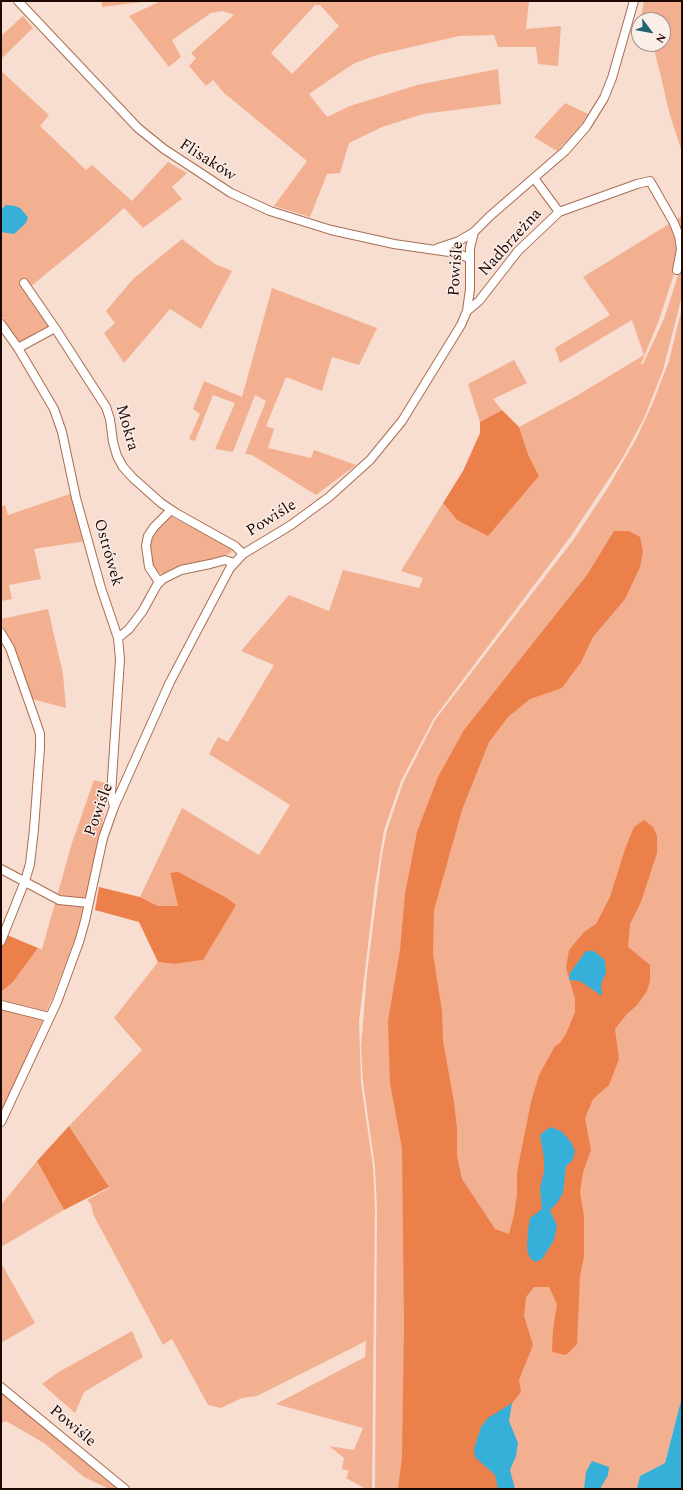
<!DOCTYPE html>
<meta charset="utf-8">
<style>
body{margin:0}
#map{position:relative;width:683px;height:1490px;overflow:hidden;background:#f8ddd1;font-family:Spectral,serif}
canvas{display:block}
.frame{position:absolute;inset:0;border:2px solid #1d0701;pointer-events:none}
.north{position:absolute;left:631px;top:12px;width:40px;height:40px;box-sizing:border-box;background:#fbede7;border:1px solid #a2918b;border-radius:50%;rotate:122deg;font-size:11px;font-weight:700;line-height:16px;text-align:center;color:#1d0701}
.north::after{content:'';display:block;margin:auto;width:14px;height:18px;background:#246278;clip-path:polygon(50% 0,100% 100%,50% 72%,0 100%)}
</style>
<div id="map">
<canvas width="683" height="1490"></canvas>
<div class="frame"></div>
<div class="north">N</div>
</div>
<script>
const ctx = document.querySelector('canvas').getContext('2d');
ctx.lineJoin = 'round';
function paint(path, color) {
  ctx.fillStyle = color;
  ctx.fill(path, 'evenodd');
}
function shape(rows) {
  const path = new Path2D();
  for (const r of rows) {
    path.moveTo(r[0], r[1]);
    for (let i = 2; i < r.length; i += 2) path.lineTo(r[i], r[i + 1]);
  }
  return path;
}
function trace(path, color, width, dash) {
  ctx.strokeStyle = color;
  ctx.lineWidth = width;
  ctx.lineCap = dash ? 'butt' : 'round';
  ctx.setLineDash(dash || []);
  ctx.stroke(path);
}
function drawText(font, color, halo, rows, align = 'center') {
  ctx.font = font + ' Spectral,serif';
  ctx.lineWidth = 3;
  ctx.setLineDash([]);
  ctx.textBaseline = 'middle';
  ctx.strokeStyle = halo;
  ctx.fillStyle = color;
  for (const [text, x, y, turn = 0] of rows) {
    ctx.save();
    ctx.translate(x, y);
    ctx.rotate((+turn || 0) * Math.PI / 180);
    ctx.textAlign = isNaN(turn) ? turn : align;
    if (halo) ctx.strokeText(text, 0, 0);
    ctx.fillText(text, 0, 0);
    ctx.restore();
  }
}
paint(shape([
 [102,1,150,1,102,7],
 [161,1,529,1,526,29,561,26,558,66,538,64,536,47,498,47,494,35,459,36,377,55,355,63,338,74,309,94,327,117,350,106,417,85,498,69,501,104,423,114,382,127,349,143,340,173,327,174,310,217,274,206,307,161,224,93,213,80,206,86,189,66,196,58,191,53,234,15,222,11,211,13,172,40,181,57,169,67,129,16],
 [315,5,320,5,339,26,292,74,271,53],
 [644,1,682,1,682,152,670,115,653,44,663,44,663,20,647,20,646,18,641,17],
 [23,16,33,28,1,59,1,36],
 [1,71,49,115,40,126,86,170,92,165,132,201,168,162,187,173,172,187,182,199,143,228,124,208,96,233,25,291,48,326,20,342,1,316],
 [565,103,588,114,577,131,557,151,534,137],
 [682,216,682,260,678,262,659,320,641,364,643,364,664,319,681,266,682,296,663,370,644,418,622,459,571,536,434,718,401,781,384,830,375,886,359,1021,361,1083,373,1167,375,1208,372,1489,366,1489,346,1478,349,1471,342,1469,344,1458,329,1446,354,1450,363,1428,276,1404,365,1357,366,1341,257,1396,242,1398,221,1408,208,1405,172,1339,163,1345,93,1214,91,1204,87,1200,109,1188,69,1126,142,1050,114,1018,158,962,174,964,203,960,170,873,178,906,158,906,140,897,182,808,259,855,290,805,209,754,218,737,228,742,274,665,241,651,289,595,329,611,343,570,419,588,423,578,401,571,443,503,457,520,513,505,539,476,528,454,519,427,573,398,644,355,632,320,560,363,555,348,610,315,583,277],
 [182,239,215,264,232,271,201,329,170,309,124,363,104,333,115,323,106,311,133,279],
 [272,288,377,328,359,365,332,357,322,391,286,377,266,426,274,429,268,448,311,458,314,450,356,465,316,495,252,455,245,454,266,401,255,395,233,452,215,449,235,403,213,395,195,441,189,439,200,414,193,409,204,381,242,397],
 [682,308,682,1397,665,1463,640,1476,637,1489,375,1489,377,1209,375,1167,363,1082,361,1047,367,973,382,855,387,830,403,783,435,720,574,539,609,486,636,439,652,405,669,361],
 [514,360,527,383,493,399,502,410,480,422,468,384],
 [70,494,86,541,34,549,41,579,9,585,12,599,1,601,1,506,5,505,8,515],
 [170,516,232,548,231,553,207,561,180,566,163,574,159,573,152,568,149,552,152,538,162,522],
 [48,609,63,674,66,708,32,699,10,642,1,626,1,619],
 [94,780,109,784,102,825,81,923,53,997,46,1012,1,1001,1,992,13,982,38,948,42,949,72,843],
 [1,1008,43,1019,1,1113],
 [37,1161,64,1210,1,1247,1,1205],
 [1,1263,35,1323,1,1343],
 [132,1331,143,1357,84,1392,75,1413,42,1384,57,1373],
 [1,1391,119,1489,109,1489,84,1477,44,1443,6,1421,1,1423]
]), '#f2b091');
paint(shape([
 [502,410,519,427,528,454,539,476,488,536,457,520,443,503,463,471,480,433,480,422],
 [614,531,629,531,640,537,643,551,640,567,625,599,593,637,581,662,562,688,530,699,508,717,489,742,462,810,434,910,433,954,442,1011,443,1041,454,1102,457,1128,457,1156,462,1179,495,1229,509,1234,514,1215,517,1195,517,1172,531,1102,539,1075,555,1046,560,1043,566,1034,575,1012,575,999,566,968,569,950,584,932,596,924,610,897,625,849,634,827,644,820,653,827,657,836,657,853,641,902,630,924,628,947,650,965,650,981,647,991,637,1005,626,1015,615,1029,619,1059,609,1085,593,1099,585,1118,591,1150,583,1172,580,1192,584,1217,584,1256,580,1276,577,1344,566,1355,552,1352,553,1330,557,1304,549,1287,534,1287,526,1297,524,1316,533,1345,519,1380,521,1392,498,1421,501,1489,398,1489,402,1457,404,1325,402,1148,390,1083,388,1021,400,950,405,894,417,832,438,777,464,730,587,575],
 [178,872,227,898,236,905,203,960,174,964,158,962,139,922,95,910,99,887,140,897,158,906,178,906,170,873],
 [7,935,38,948,13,982,1,992,1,947],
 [69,1126,109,1187,64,1210,37,1161]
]), '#ec804a');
paint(shape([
 [6,205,15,206,20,208,28,217,26,223,14,234,1,232,1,210],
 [586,951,594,951,605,960,606,973,601,984,602,996,580,981,569,980,570,973],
 [550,1127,561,1131,571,1142,575,1151,572,1161,566,1166,563,1193,557,1203,550,1210,557,1226,554,1240,542,1259,535,1262,530,1258,527,1249,528,1231,530,1218,542,1209,540,1188,544,1172,544,1158,540,1135],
 [682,1397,682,1489,637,1489,640,1476,665,1463],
 [512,1403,509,1421,518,1443,516,1456,510,1470,515,1489,498,1489,495,1475,475,1457,474,1449,481,1427,488,1418],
 [592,1461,609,1467,608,1475,600,1489,584,1489,586,1472]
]), '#36afd9');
const minor = shape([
 [18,1,138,128,164,149,231,193,270,211,331,230,394,244,456,253,469,258],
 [534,178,559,212],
 [438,248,459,241,474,232],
 [24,283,55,328],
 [467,311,479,301,518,251,559,212,637,184,650,181,674,223,679,236,681,249,677,270],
 [1,324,18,348,54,409,62,432,76,498,101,588,118,638,120,659,111,794,114,807],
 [18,348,55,328,106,407,110,419,113,442,117,456,123,467,133,478,161,503,176,513,235,546,243,554],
 [159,582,149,567,146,546,148,536,154,527,171,510],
 [1,633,10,648,36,722,40,734,40,748,34,829,30,864,25,881,1,941],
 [118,638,129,629,142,612,157,585,163,579,181,570,210,564,225,560,234,563],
 [1,869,59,900,89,903],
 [1,1005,49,1017],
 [1,1122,57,1002,79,942,85,921,103,838,114,807,170,682,230,568,243,554,291,525,329,497,370,460,402,421,461,325,467,311,470,289,470,248,474,232,490,216,565,151,586,127,604,98,612,78,634,1],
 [1,1387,125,1489]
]);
trace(minor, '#a96d51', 10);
trace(minor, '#fff', 8);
drawText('16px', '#1d0701', '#fbede7', [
 ["Flisaków",207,161,33],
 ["Nadbrzeżna",511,243,-48],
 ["Powiśle",457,269,-86],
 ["Mokra",126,428,74],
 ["Powiśle",272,519,-32],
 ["Ostrówek",107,553,74],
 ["Powiśle",100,810,-70],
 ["Powiśle",72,1427,40]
]);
</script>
